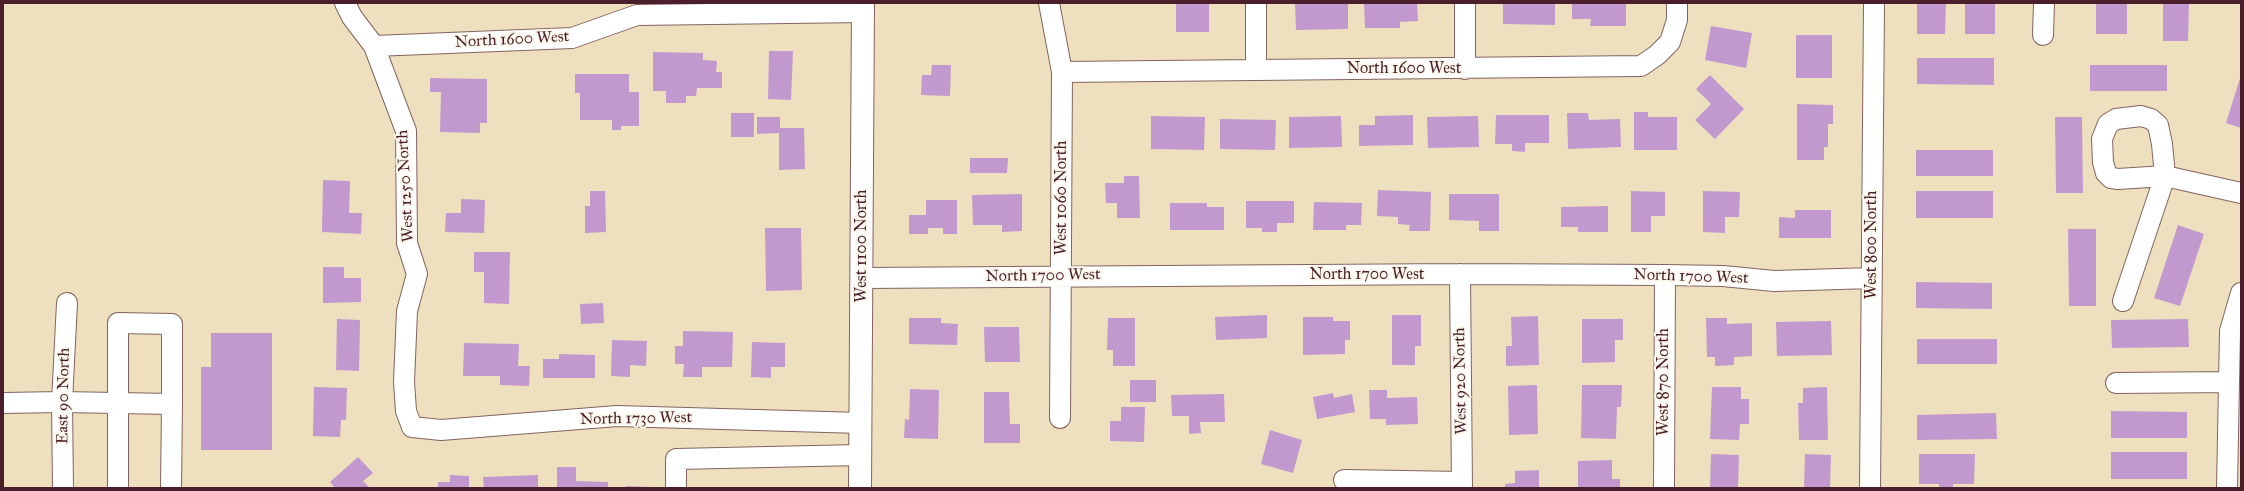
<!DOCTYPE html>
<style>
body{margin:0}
#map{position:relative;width:2244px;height:491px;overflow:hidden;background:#eee0bf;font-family:"IM FELL Great Primer",serif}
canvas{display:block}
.frame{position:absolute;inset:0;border:4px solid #4a1f2b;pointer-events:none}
</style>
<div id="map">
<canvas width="2244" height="491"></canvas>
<div class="frame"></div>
</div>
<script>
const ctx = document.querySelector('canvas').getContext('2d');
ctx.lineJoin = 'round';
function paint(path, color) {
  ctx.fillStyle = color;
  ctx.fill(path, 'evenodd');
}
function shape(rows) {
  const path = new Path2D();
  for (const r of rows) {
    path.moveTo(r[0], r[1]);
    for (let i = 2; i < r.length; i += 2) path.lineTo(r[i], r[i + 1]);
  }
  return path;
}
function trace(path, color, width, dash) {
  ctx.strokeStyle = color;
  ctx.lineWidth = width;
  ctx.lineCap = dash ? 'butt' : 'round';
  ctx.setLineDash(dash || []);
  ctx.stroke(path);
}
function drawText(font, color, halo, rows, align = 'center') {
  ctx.font = font + ' "IM FELL Great Primer",serif';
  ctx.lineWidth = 4;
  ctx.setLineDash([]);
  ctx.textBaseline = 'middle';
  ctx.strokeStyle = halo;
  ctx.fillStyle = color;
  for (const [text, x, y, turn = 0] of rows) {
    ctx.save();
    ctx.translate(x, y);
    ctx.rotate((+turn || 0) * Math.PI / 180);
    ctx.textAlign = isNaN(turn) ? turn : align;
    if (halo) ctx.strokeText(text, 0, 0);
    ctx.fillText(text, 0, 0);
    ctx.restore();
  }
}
paint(shape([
 [1176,3,1209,3,1209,32,1176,32],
 [1295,3,1348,3,1348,29,1296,30],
 [1364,3,1417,3,1418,21,1400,22,1400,28,1365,28],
 [1503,3,1555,3,1555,25,1503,24],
 [1572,3,1626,3,1626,26,1590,26,1591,19,1572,19],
 [1917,3,1946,3,1945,34,1917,34],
 [1965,3,1995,3,1995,34,1965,34],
 [2096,3,2127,3,2127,34,2096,34],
 [2163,3,2189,3,2188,41,2163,41],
 [1711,26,1752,33,1746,68,1705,60],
 [1796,35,1832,35,1832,78,1796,78],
 [769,51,793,51,791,100,768,99],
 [653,52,703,53,703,60,717,61,716,72,722,72,722,88,697,88,696,96,686,96,686,103,666,103,666,91,653,91],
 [1917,58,1994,58,1994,85,1917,84],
 [932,65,951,65,950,96,921,95,922,75,931,75],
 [2090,65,2167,65,2167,91,2090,91],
 [575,74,629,74,629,92,639,92,639,126,621,126,621,130,612,130,612,120,580,120,580,93,575,93],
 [1710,75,1744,109,1715,139,1695,120,1711,104,1696,89],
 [2241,75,2241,128,2226,123],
 [430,78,487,79,487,123,480,123,480,133,440,132,441,92,430,92],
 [1797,104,1833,105,1833,124,1828,124,1828,147,1824,147,1824,160,1797,160],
 [1634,112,1648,112,1648,117,1677,117,1677,150,1634,150],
 [731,113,754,113,754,137,731,137],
 [1567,113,1588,113,1589,120,1620,119,1621,147,1568,149],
 [1413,115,1413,145,1359,146,1359,125,1375,125,1375,116],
 [1496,115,1549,115,1549,143,1525,143,1525,152,1512,151,1512,144,1495,144],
 [1151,116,1205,117,1204,150,1151,149],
 [1341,116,1342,147,1289,148,1289,117],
 [1478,116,1479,147,1428,148,1427,117],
 [757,117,780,117,780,128,804,128,805,169,779,170,779,133,757,134],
 [2055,117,2082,117,2083,193,2056,193],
 [1220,119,1276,120,1275,150,1220,149],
 [1916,150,1993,150,1993,176,1916,176],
 [970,158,1008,158,1007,173,970,173],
 [1124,176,1139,176,1140,218,1117,218,1117,203,1106,203,1105,183,1124,183],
 [323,180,350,181,349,213,362,213,361,234,322,232],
 [1378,190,1431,192,1430,231,1409,231,1410,225,1398,224,1398,217,1377,216],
 [590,191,605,191,606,232,585,233,585,206,590,206],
 [1631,191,1665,192,1665,216,1651,216,1651,232,1631,232],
 [1703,191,1740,192,1739,217,1725,217,1725,233,1703,232],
 [1916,191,1993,191,1993,218,1916,218],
 [1022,194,1022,231,1002,232,1002,225,973,225,972,195],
 [1449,194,1499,194,1499,231,1479,231,1479,221,1449,220],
 [461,199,485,200,484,233,445,232,446,213,461,213],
 [926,200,957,200,957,234,943,234,943,228,928,228,928,234,909,234,909,215,926,215],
 [1246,201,1294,201,1294,223,1277,223,1277,232,1262,232,1262,228,1246,228],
 [1314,202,1362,203,1361,225,1346,225,1346,230,1313,230],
 [1170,203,1207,203,1207,207,1224,207,1224,230,1170,230],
 [1608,206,1608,232,1578,232,1578,227,1561,227,1561,207],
 [1795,210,1831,210,1831,238,1779,238,1779,217,1795,218],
 [2178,225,2204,234,2180,306,2154,298],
 [765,228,801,228,802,290,766,291],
 [2068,229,2096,229,2096,306,2069,306],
 [474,252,510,252,509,304,484,303,484,272,474,272],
 [323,267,344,267,344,278,361,278,361,302,323,303],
 [1916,282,1992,283,1992,309,1916,308],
 [603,303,604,323,581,324,580,304],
 [1267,315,1267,338,1216,340,1215,317],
 [1392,315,1421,315,1421,346,1415,346,1415,365,1392,365],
 [1538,316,1539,365,1506,366,1506,346,1512,346,1511,317],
 [1303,317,1333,317,1333,321,1350,321,1350,340,1345,340,1345,354,1303,355],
 [909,318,941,318,941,323,958,324,957,345,909,344],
 [1108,318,1135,318,1135,366,1113,366,1113,350,1107,350],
 [1706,318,1727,318,1727,324,1752,323,1752,356,1734,357,1734,365,1715,366,1715,357,1707,357],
 [337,319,360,320,359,371,336,370],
 [1582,319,1623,319,1623,340,1615,340,1615,362,1582,363],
 [2188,319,2189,347,2112,348,2111,320],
 [1831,321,1832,355,1777,356,1776,322],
 [984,327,1019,327,1020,362,985,362],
 [683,331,733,332,732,367,702,367,702,377,683,377,684,364,675,364,675,346,683,346],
 [211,333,272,333,272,450,201,450,201,367,211,367],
 [1917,339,1997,339,1997,364,1917,364],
 [612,340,647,341,646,366,630,365,630,377,611,376],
 [752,342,785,343,785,367,771,367,771,378,751,377],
 [464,343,519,344,518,366,530,366,529,386,500,385,500,376,463,376],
 [559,354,595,355,595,378,543,378,543,359,559,359],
 [1130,380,1156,380,1156,402,1130,402],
 [1537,385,1538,434,1509,435,1508,386],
 [1582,385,1622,385,1621,407,1617,407,1616,439,1581,438],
 [314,387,347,388,346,420,341,420,340,437,313,436],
 [1712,387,1741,387,1741,399,1749,399,1749,424,1740,424,1739,440,1710,439],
 [1827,387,1828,440,1799,440,1798,403,1803,403,1803,388],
 [910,389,939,390,938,439,904,438,905,419,909,420],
 [1369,390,1387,390,1387,398,1417,397,1418,424,1386,425,1386,419,1370,419],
 [984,392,1009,392,1010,424,1020,424,1020,443,984,443],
 [1333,393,1334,398,1352,394,1355,412,1317,419,1313,397],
 [1224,394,1225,422,1200,422,1201,433,1189,434,1189,416,1172,416,1171,395],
 [1121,407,1145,407,1144,442,1110,441,1110,421,1121,421],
 [2111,411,2187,412,2187,438,2111,438],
 [1996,413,1997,439,1917,440,1917,415],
 [1270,430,1302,440,1293,473,1261,464],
 [2111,452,2187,452,2187,479,2111,479],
 [1711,454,1739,455,1738,488,1710,488],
 [1805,454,1831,455,1830,488,1804,488],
 [1919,454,1975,454,1974,484,1953,484,1953,488,1939,488,1939,484,1919,484],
 [358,457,373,473,363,481,370,488,335,488,330,482],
 [1612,460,1612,479,1620,479,1620,488,1578,488,1578,461],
 [557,467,576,467,576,481,608,482,608,488,557,488],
 [1539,470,1539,488,1505,488,1505,484,1515,483,1515,471],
 [450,475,469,476,469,488,438,488,438,482,450,482],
 [538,475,538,488,484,488,483,477],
 [626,486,651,487,651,488,626,488]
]), '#c299ce');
const minor = shape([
 [345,3,352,17,374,46,406,131,407,243,417,274,407,311,404,382,406,411,412,427,441,430,617,416,861,423],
 [1049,3,1062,72,1060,418],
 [1465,3,1465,69],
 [2043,35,2044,3],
 [374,46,572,38,637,15,863,12],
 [1256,70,1256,3],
 [1062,72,1641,66,1657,55,1670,42,1677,20,1677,3],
 [1460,274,1462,488],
 [862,278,1460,274,1665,275,1723,276,1774,281,1872,278],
 [2123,301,2165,176,2162,144,2158,125,2151,119,2141,116,2116,119,2108,124,2102,139,2103,162,2106,173,2111,178,2118,179,2165,176,2241,193],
 [2116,383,2229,382],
 [3,403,62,402,172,404,171,488],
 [1344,480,1462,482],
 [63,488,62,402,67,303],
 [118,488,118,323,172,324,172,404],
 [676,488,676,459,860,455],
 [1664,488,1665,275],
 [1870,488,1874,3],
 [2227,488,2230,331,2241,293]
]);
const major = shape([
 [860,488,863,3]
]);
trace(minor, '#83635f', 22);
trace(major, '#83635f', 24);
trace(minor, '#fff', 20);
trace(major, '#fff', 22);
drawText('16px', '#4a1f2b', '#fbf7ec', [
 ["North 1600 West",512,40,-3],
 ["North 1600 West",1404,69],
 ["West 1250 North",406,186,-93],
 ["West 1060 North",1062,198,-90],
 ["West 800 North",1872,245,-90],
 ["West 1100 North",862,246,-90],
 ["North 1700 West",1367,275],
 ["North 1700 West",1043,276,-1],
 ["North 1700 West",1691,277,2],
 ["West 920 North",1461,381,-91],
 ["West 870 North",1664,382,-90],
 ["East 90 North",64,396,-89],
 ["North 1730 West",636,419,-1]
]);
</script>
